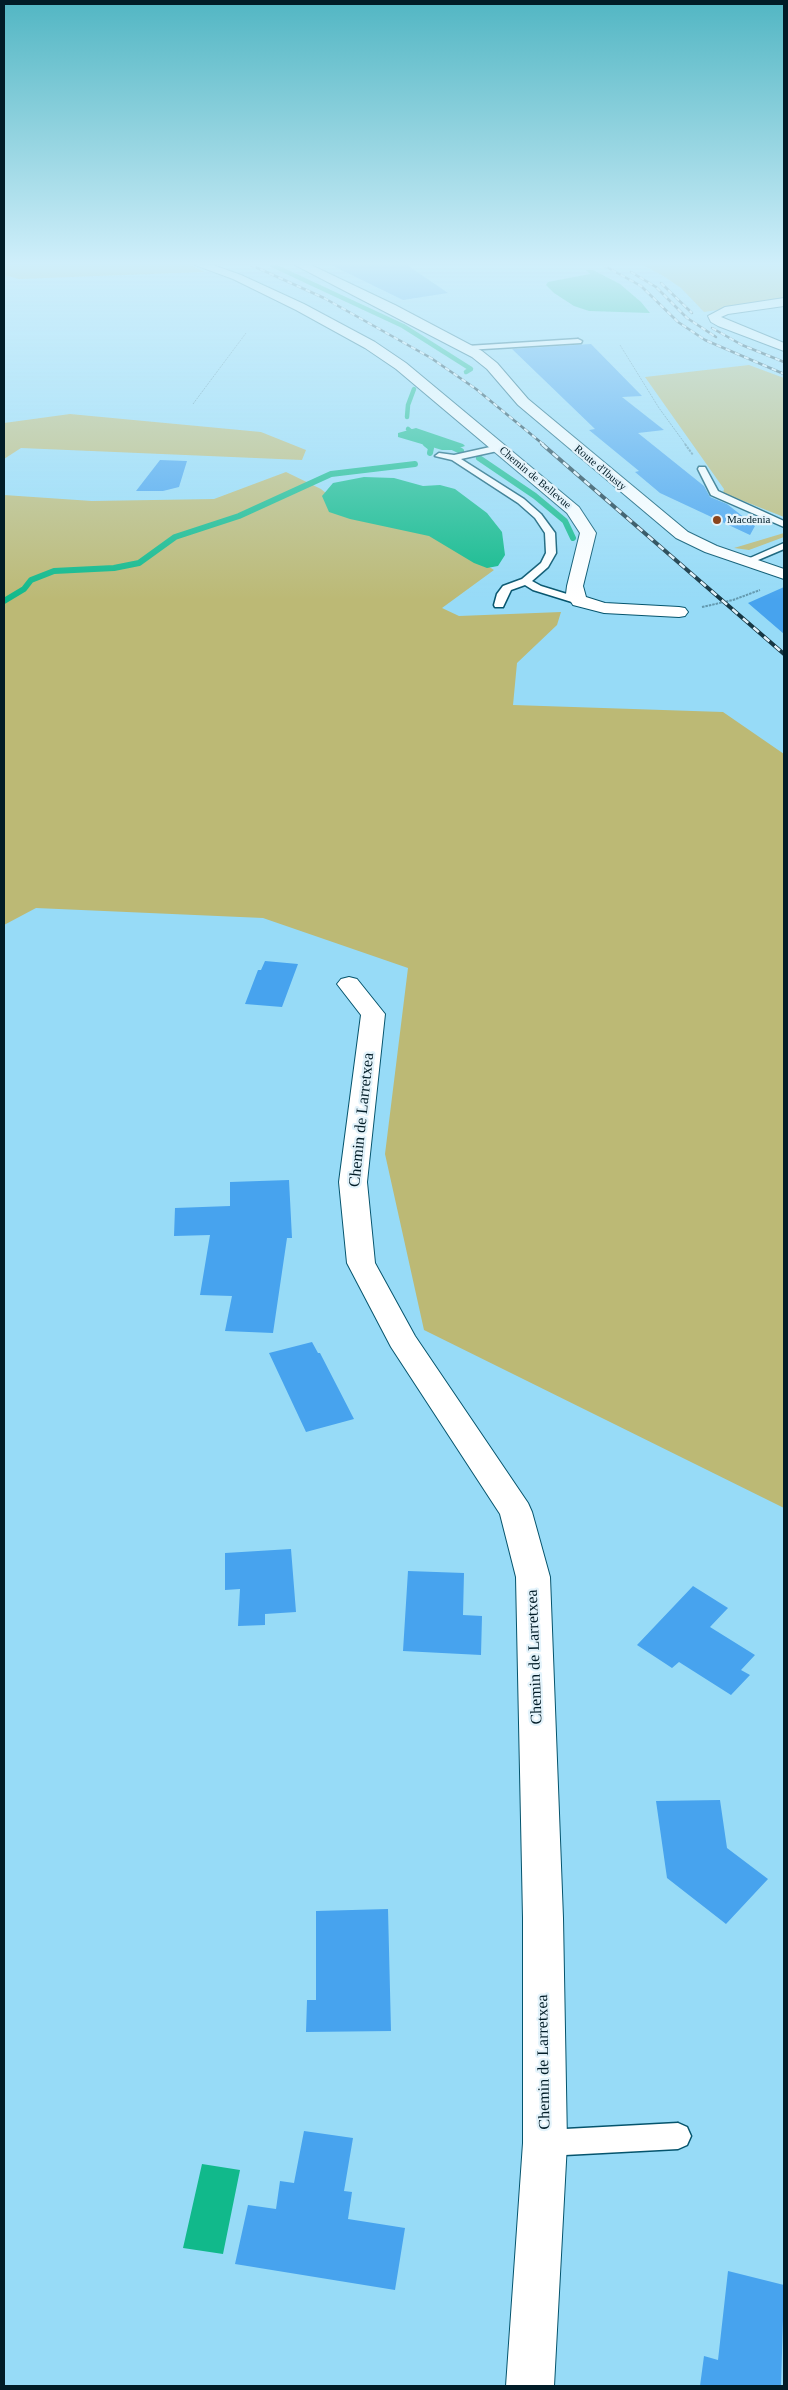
<!DOCTYPE html>
<style>
body{margin:0}
#map{position:relative;width:788px;height:2390px;overflow:hidden;background:#97dbf7;font-family:"Times New Roman",serif}
canvas{display:block}
.frame{position:absolute;inset:0;border:5px solid #011c27;pointer-events:none}
</style>
<div id="map">
<canvas width="788" height="2390"></canvas>
<div class="frame"></div>
</div>
<script>
const ctx = document.querySelector('canvas').getContext('2d');
ctx.lineJoin = 'round';
function paint(path, color) {
  ctx.fillStyle = color;
  ctx.fill(path, 'evenodd');
}
function shape(rows) {
  const path = new Path2D();
  for (const r of rows) {
    path.moveTo(r[0], r[1]);
    for (let i = 2; i < r.length; i += 2) path.lineTo(r[i], r[i + 1]);
  }
  return path;
}
function trace(path, color, width, dash) {
  ctx.strokeStyle = color;
  ctx.lineWidth = width;
  ctx.lineCap = dash ? 'butt' : 'round';
  ctx.setLineDash(dash || []);
  ctx.stroke(path);
}
function drawText(font, color, halo, rows, align = 'center') {
  ctx.font = font + ' "Times New Roman",serif';
  ctx.lineWidth = 4.5;
  ctx.setLineDash([]);
  ctx.textBaseline = 'middle';
  ctx.strokeStyle = halo;
  ctx.fillStyle = color;
  for (const [text, x, y, turn = 0] of rows) {
    ctx.save();
    ctx.translate(x, y);
    ctx.rotate((+turn || 0) * Math.PI / 180);
    ctx.textAlign = isNaN(turn) ? turn : align;
    if (halo) ctx.strokeText(text, 0, 0);
    ctx.fillText(text, 0, 0);
    ctx.restore();
  }
}
paint(shape([
 [4,265,190,265,205,272,19,279,4,275],
 [643,265,784,265,784,300,704,312,681,288,665,277],
 [749,365,784,378,784,517,723,493,724,489,645,377],
 [70,414,261,432,306,450,302,460,21,448,4,459,4,423],
 [286,472,321,489,353,515,436,534,494,570,442,608,459,616,561,612,557,625,517,663,513,705,723,712,784,754,784,1508,424,1330,385,1154,408,968,263,918,36,908,4,925,4,495,92,501,214,499],
 [784,533,784,537,749,550,734,548]
]), '#bcb975');
paint(shape([
 [586,270,593,270,620,284,641,302,650,313,589,311,574,306,554,293,546,285,548,282,590,274],
 [416,428,463,444,465,446,453,450,442,450,398,437,398,433],
 [364,477,394,478,423,486,440,485,455,489,487,513,502,532,505,555,498,566,487,568,474,563,429,536,350,519,329,512,322,496,333,483],
 [202,2164,240,2170,223,2254,183,2248]
]), '#11b98b');
trace(shape([
 [272,265,403,326,471,369,466,372],
 [407,417,408,405,414,389],
 [408,429,427,445],
 [446,444,448,445]
]), '#11b98b', 4.5);
trace(shape([
 [426,444,431,448,430,453],
 [446,444,461,451],
 [479,458,535,496,565,521,573,538],
 [4,601,24,589,31,580,54,571,114,568,139,563,175,537,239,516,331,474,415,464]
]), '#11b98b', 6);
paint(shape([
 [331,265,407,265,448,293,403,300],
 [591,344,642,396,622,397,664,430,638,433,704,486,710,497,727,504,755,526,750,535,660,493,635,472,639,471,589,430,595,429,512,349],
 [160,460,187,461,179,487,163,491,136,491],
 [784,587,784,634,748,603],
 [265,961,298,964,282,1007,245,1004,258,970,261,970],
 [289,1180,292,1238,287,1238,273,1333,225,1331,232,1296,200,1295,210,1235,174,1236,175,1208,230,1206,230,1182],
 [312,1342,318,1353,320,1353,354,1419,306,1432,269,1353],
 [291,1549,296,1612,265,1614,265,1625,238,1626,240,1589,225,1590,225,1553],
 [408,1571,464,1573,463,1615,482,1616,481,1655,403,1651],
 [693,1586,728,1608,710,1627,755,1655,741,1670,750,1675,731,1695,679,1662,672,1668,637,1645],
 [720,1800,727,1848,768,1879,726,1924,667,1878,656,1801],
 [388,1909,391,2031,306,2032,307,2000,316,2000,316,1911],
 [304,2131,353,2138,344,2191,352,2192,348,2219,405,2228,395,2290,235,2264,248,2205,276,2209,280,2181,294,2183],
 [728,2271,784,2285,781,2386,700,2386,704,2356,718,2360]
]), '#47a3ee');
const service = shape([
 [578,339,582,341,581,343,467,350,463,348,467,346,578,339],
 [499,445,503,448,502,450,461,459,524,499,541,514,555,533,556,553,548,567,532,581,541,586,583,599,583,603,575,603,533,590,525,585,511,590,503,607,495,607,494,605,497,594,503,586,522,579,541,563,546,553,545,533,535,518,518,503,452,460,435,456,439,453,454,455,499,445],
 [699,467,705,467,718,491,784,521,784,527,711,495,698,469,699,467],
 [784,543,784,549,751,563,743,561,784,543],
 [678,2123,687,2127,691,2136,687,2145,678,2149,546,2156,537,2152,533,2143,537,2134,546,2130,678,2123]
]);
const minor = shape([
 [195,265,213,265,241,275,304,304,375,342,406,363,579,507,596,533,583,586,586,597,605,603,679,607,685,608,688,612,685,616,679,617,604,613,573,605,566,594,567,586,580,533,567,513,396,369,365,348,296,310,233,279,195,265],
 [784,298,784,306,728,314,721,317,784,343,784,351,718,326,711,322,708,316,725,307,784,298],
 [349,977,357,979,385,1014,367,1182,375,1263,415,1336,528,1503,532,1512,550,1577,563,1918,567,2143,554,2386,506,2386,523,2143,523,1918,516,1577,500,1514,391,1347,347,1263,339,1182,361,1015,337,984,341,979,349,977]
]);
const tertiary = shape([
 [295,265,311,265,395,305,482,351,497,363,528,399,688,532,717,546,784,569,784,579,705,552,676,538,518,405,487,369,472,357,295,265]
]);
trace(service, '#05546d', 3);
trace(minor, '#05546d', 2);
trace(tertiary, '#05546d', 2);
trace(shape([
 [620,345,659,408,686,445],
 [193,404,246,333]
]), '#6399af', 1, [2, 1]);
trace(shape([
 [685,444,693,455],
 [702,607,733,600,760,590]
]), '#6399af', 2, [2.5, 1]);
paint(service, '#fff');
paint(minor, '#fff');
paint(tertiary, '#fff');
const railFar1 = shape([
 [251,265,324,298,431,358,476,389,544,445],
 [603,265,641,286,678,322,705,340,784,374],
 [631,272,656,287,687,318,716,337],
 [661,283,692,313],
 [712,328,742,345,784,362]
]);
const rail = shape([
 [542,444,784,654]
]);
trace(railFar1, '#163744', 2.5);
trace(rail, '#163744', 4);
trace(railFar1, '#e3f3fb', 2, [5]);
trace(rail, '#e3f3fb', 2.5, [7]);
const sky = ctx.createLinearGradient(0, 0, 0, 600);
sky.addColorStop(0, '#52b6c3');
sky.addColorStop(0.44, '#d0effb');
sky.addColorStop(1, '#d0effb00');
ctx.fillStyle = sky;
ctx.fillRect(0, 0, 788, 600);
for (const [x, y, r, color] of [
 [717,520,5,"#8b451e"]
]) {
  const dot = new Path2D();
  dot.arc(x, y, r, 0, 2 * Math.PI);
  ctx.fillStyle = color;
  ctx.fill(dot);
  trace(dot, '#e3f3fb', 2);
}
drawText('11px', '#011c27', '#e3f3fb', [
 ["Route d'Ibusty",600,468,40],
 ["Chemin de Bellevue",535,478,40]
]);
drawText('11px', '#011c27', '#e3f3fb', [
 ["Macdenia",727,520]
], 'left');
drawText('16px', '#011c27', '#e3f3fb', [
 ["Chemin de Larretxea",362,1120,-84],
 ["Chemin de Larretxea",535,1657,-92],
 ["Chemin de Larretxea",544,2062,-91]
]);
</script>
